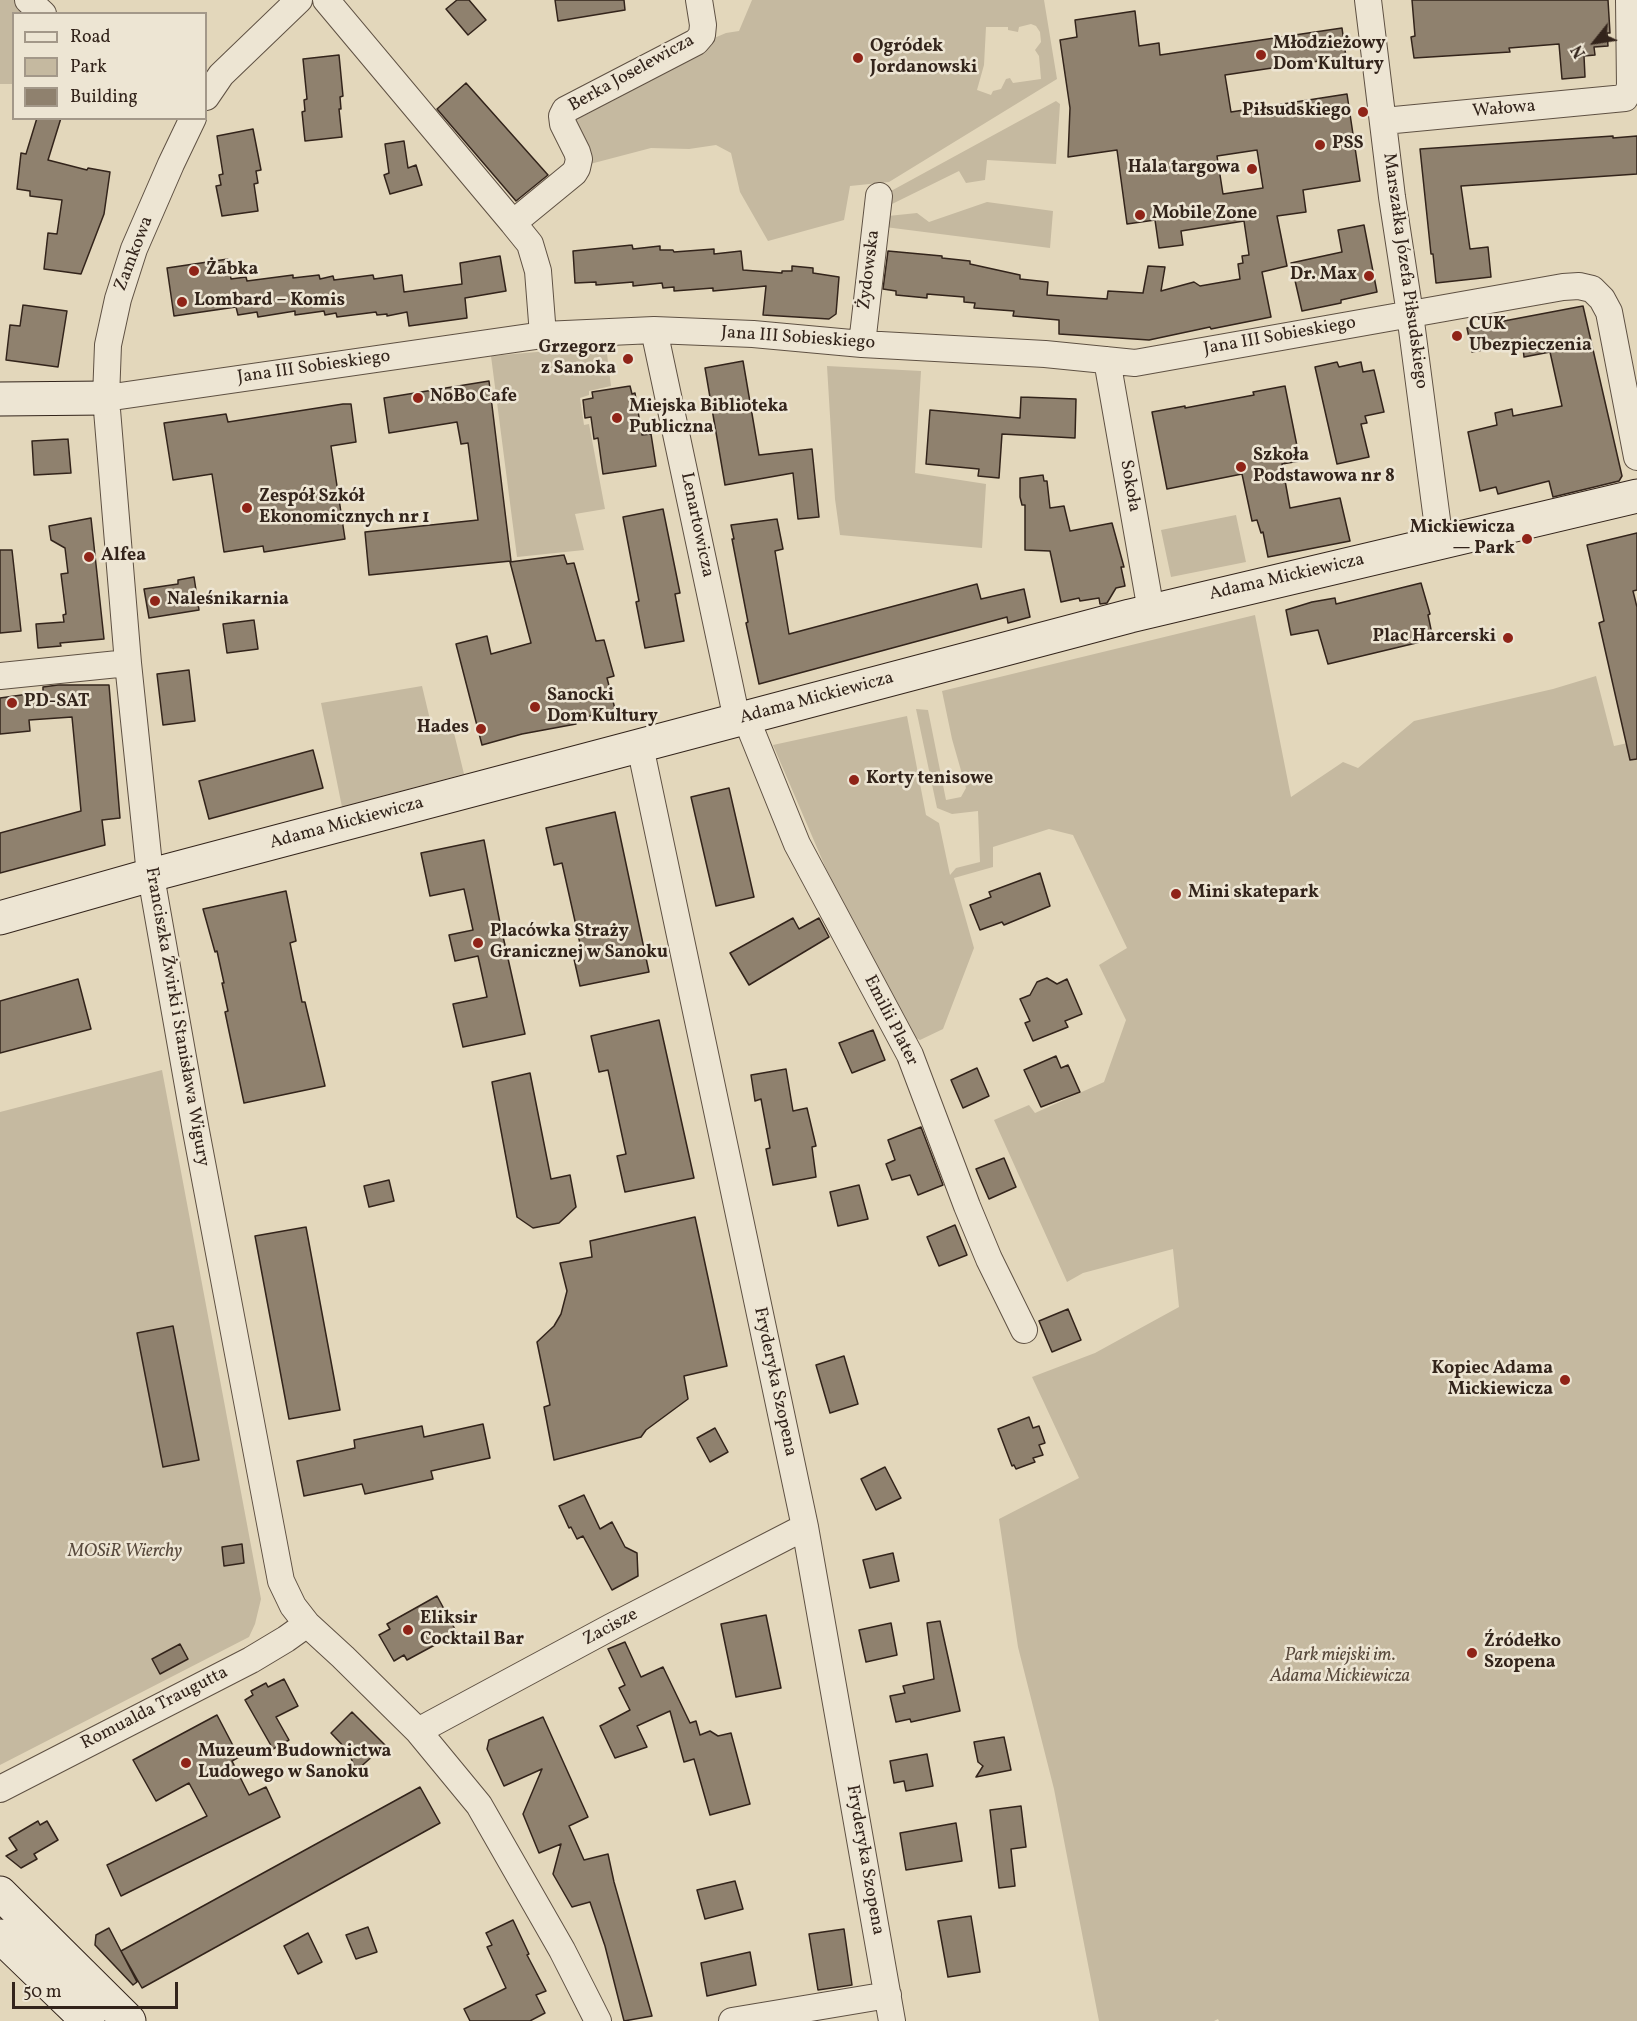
<!DOCTYPE html>
<meta charset="utf-8">
<style>
body{margin:0}
#map{position:relative;width:1637px;height:2021px;overflow:hidden;background:#e3d7bb;font-family:Vollkorn,serif}
canvas{display:block}
.legend{position:absolute;left:12px;top:12px;width:195px;height:108px;box-sizing:border-box;background:#ede5d3;border:2px solid #a39889;margin:0;padding:8px 10px;list-style:none;font-size:18px;color:#33241b}
.legend li{display:flex;align-items:center;gap:12px;height:30px}
.legend b{width:30px;border:2px solid #a39889}
.north{position:absolute;left:1565px;top:12px;width:60px;height:60px;-webkit-text-stroke:4px #ede5d3;paint-order:stroke;rotate:240deg;font-size:16px;font-weight:700;line-height:24px;text-align:center;color:#33241b}
.north::after{content:'';display:block;margin:auto;width:21px;height:27px;background:#33241b;clip-path:polygon(50% 0,100% 100%,50% 72%,0 100%)}
.scale{position:absolute;left:12px;top:1982px;width:166px;height:27px;box-sizing:border-box;border:3px solid #33241b;border-top:0;padding-left:8px;font-size:18px;line-height:21px;white-space:nowrap;color:#33241b;-webkit-text-stroke:4px #ede5d3;paint-order:stroke}
</style>
<div id="map">
<canvas width="1637" height="2021"></canvas>
<ul class="legend">
<li><b style="height:8px;background:#ede5d3"></b>Road</li>
<li><b style="height:16px;background:#c5b9a0"></b>Park</li>
<li><b style="height:16px;background:#8f816e"></b>Building</li>
</ul>
<div class="north">N</div>
<div class="scale">50 m</div>
</div>
<script>
const ctx = document.querySelector('canvas').getContext('2d');
ctx.lineJoin = 'round';
function paint(path, color) {
  ctx.fillStyle = color;
  ctx.fill(path, 'evenodd');
}
function shape(rows) {
  const path = new Path2D();
  for (const r of rows) {
    path.moveTo(r[0], r[1]);
    for (let i = 2; i < r.length; i += 2) path.lineTo(r[i], r[i + 1]);
  }
  return path;
}
function trace(path, color, width, dash) {
  ctx.strokeStyle = color;
  ctx.lineWidth = width;
  ctx.lineCap = dash ? 'butt' : 'round';
  ctx.setLineDash(dash || []);
  ctx.stroke(path);
}
function drawText(font, color, halo, rows, align = 'center') {
  ctx.font = font + ' Vollkorn,serif';
  ctx.lineWidth = 5;
  ctx.setLineDash([]);
  ctx.textBaseline = 'middle';
  ctx.strokeStyle = halo;
  ctx.fillStyle = color;
  for (const [text, x, y, turn = 0] of rows) {
    ctx.save();
    ctx.translate(x, y);
    ctx.rotate((+turn || 0) * Math.PI / 180);
    ctx.textAlign = isNaN(turn) ? turn : align;
    if (halo) ctx.strokeText(text, 0, 0);
    ctx.fillText(text, 0, 0);
    ctx.restore();
  }
}
paint(shape([
 [0,0,14,0,23,13,14,14,13,84,0,84],
 [752,0,1044,0,1057,79,889,182,850,186,844,220,768,241,740,192,731,153,716,145,689,149,651,148,590,164,589,176,585,177,571,121,707,41,726,33,739,31],
 [1031,24,1036,26,1040,32,1041,42,1035,50,1039,56,1041,79,1013,83,1010,78,1006,79,1001,89,993,91,991,95,977,90,984,65,986,27,1008,27,1008,30,1018,32,1019,27],
 [1056,101,1060,104,1056,164,987,160,985,180,966,183,959,171,890,205,891,191],
 [987,202,1053,211,1050,248,885,227,888,216,917,213,929,222],
 [606,346,611,386,589,391,589,395,580,398,584,425,589,424,605,509,575,514,584,550,517,557,491,356],
 [827,366,921,371,915,473,986,484,982,548,840,535,835,499],
 [1236,515,1246,562,1171,577,1161,530],
 [1255,615,1291,797,1343,762,1358,768,1414,721,1553,689,1596,676,1614,746,1637,741,1637,2021,1219,2021,1218,2019,1214,2021,1099,2021,1054,1789,1018,1647,999,1519,1079,1478,1032,1377,1095,1353,1179,1307,1173,1249,1083,1273,1067,1282,994,1120,1029,1105,1035,1113,1104,1082,1126,1020,1099,965,1127,948,1073,835,1049,829,993,847,993,867,954,878,974,948,943,1029,920,1040,907,1033,839,899,773,745,907,716,926,815,939,823,950,875,956,868,980,862,978,811,952,814,937,808,916,709,928,710,946,800,961,797,966,788,952,739,942,691],
 [422,686,432,728,449,723,453,729,464,774,342,807,321,703],
 [162,1070,261,1599,255,1624,249,1637,0,1765,0,1112]
]), '#c5b9a0');
const building = shape([
 [457,0,469,0,486,20,468,35,446,9,457,0],
 [555,0,624,0,625,10,558,21,555,0],
 [1412,0,1608,0,1610,33,1607,33,1608,46,1594,47,1595,55,1584,56,1585,77,1562,79,1559,44,1509,48,1510,52,1414,58,1411,37,1415,36,1412,0],
 [1135,11,1139,46,1159,43,1160,55,1342,28,1346,57,1225,75,1231,112,1347,94,1360,181,1303,190,1306,212,1277,216,1287,266,1262,272,1271,317,1211,329,1210,327,1149,340,1059,334,1059,320,1013,316,1014,311,974,308,975,303,964,302,964,297,927,294,927,298,896,295,896,291,883,289,888,251,942,256,942,258,970,261,970,264,1020,275,1020,279,1048,282,1047,295,1107,299,1108,291,1143,293,1148,266,1165,267,1161,291,1194,282,1200,286,1240,279,1238,264,1243,263,1242,256,1249,255,1244,221,1181,231,1183,245,1159,248,1155,220,1127,224,1117,150,1068,157,1070,108,1060,40,1077,37,1075,20,1135,11],
 [1257,150,1263,188,1223,194,1217,156,1257,150],
 [339,55,343,96,340,97,341,109,339,109,342,137,305,141,302,112,305,111,304,100,307,99,303,59,339,55],
 [466,83,548,175,516,201,437,109,466,83],
 [37,118,61,118,48,160,87,170,88,168,110,172,104,214,81,274,44,269,48,233,57,234,62,200,30,196,30,191,17,189,21,153,26,154,37,118],
 [253,129,261,170,256,171,258,183,254,184,258,211,222,216,216,186,221,185,219,175,223,174,217,136,253,129],
 [1613,136,1613,138,1637,136,1637,174,1461,186,1470,249,1488,247,1491,277,1436,283,1433,254,1431,254,1420,149,1613,136],
 [404,141,408,168,416,165,422,185,390,194,384,175,389,173,385,144,404,141],
 [1364,225,1377,292,1341,300,1341,303,1302,311,1291,263,1342,252,1338,230,1364,225],
 [632,245,633,249,660,246,660,250,673,250,674,252,714,249,714,254,741,251,743,270,782,273,782,271,792,271,792,266,813,268,813,273,839,277,836,314,829,319,763,315,766,286,713,291,713,288,674,291,674,287,663,288,662,283,633,286,633,282,596,285,596,282,575,283,573,251,632,245],
 [500,256,506,291,465,298,467,318,409,326,407,312,387,316,387,314,377,315,376,312,337,317,336,313,325,315,324,311,295,315,295,311,258,317,257,312,238,315,236,307,174,316,167,268,228,259,231,279,246,277,247,281,293,275,293,278,319,275,320,279,333,276,334,280,373,275,374,279,402,275,404,292,462,284,460,263,500,256],
 [23,305,67,311,58,367,6,360,10,325,20,326,23,305],
 [1583,306,1622,476,1619,481,1553,497,1549,481,1498,494,1496,487,1480,491,1468,432,1497,425,1495,413,1512,409,1513,416,1562,406,1550,352,1524,357,1522,339,1488,346,1488,349,1472,352,1467,328,1583,306],
 [743,361,759,455,812,449,819,517,798,519,793,473,725,485,705,368,743,361],
 [1337,362,1339,367,1361,362,1363,372,1374,370,1384,412,1365,416,1367,423,1361,424,1369,457,1337,464,1315,367,1337,362],
 [489,381,511,561,369,575,365,532,478,520,468,443,461,444,457,422,389,433,384,398,489,381],
 [630,386,632,394,635,393,642,435,651,434,656,466,603,474,598,438,594,439,591,417,585,418,583,400,593,398,592,392,630,386],
 [1285,386,1300,461,1282,464,1290,508,1340,498,1350,541,1268,557,1263,532,1261,533,1257,520,1252,521,1242,474,1167,489,1152,412,1185,406,1185,408,1254,395,1253,392,1285,386],
 [1021,397,1076,399,1075,438,1002,434,999,478,978,476,979,469,926,464,930,410,1020,418,1021,397],
 [343,404,351,404,356,442,331,446,345,539,264,552,263,546,224,552,212,474,173,480,164,423,226,414,228,422,343,404],
 [68,439,71,473,34,475,32,441,68,439],
 [1043,475,1044,481,1047,481,1050,508,1064,506,1070,531,1112,523,1124,567,1121,567,1125,586,1116,588,1107,603,1100,604,1099,598,1080,601,1079,598,1061,602,1050,551,1025,550,1025,505,1022,505,1020,497,1020,478,1043,475],
 [663,509,680,593,675,594,684,641,645,648,636,602,639,601,623,517,663,509],
 [91,518,104,639,60,643,61,646,38,648,36,624,64,622,63,615,66,614,61,574,68,573,65,548,51,540,49,526,91,518],
 [777,519,783,549,775,551,789,634,977,584,981,599,1024,589,1030,617,1008,623,1007,617,759,684,746,623,748,622,732,539,734,539,731,525,777,519],
 [1637,533,1637,590,1633,591,1637,607,1637,759,1630,760,1599,623,1604,621,1587,545,1637,533],
 [0,550,12,550,21,631,0,633,0,550],
 [564,555,567,564,574,563,596,641,604,640,614,676,607,678,615,709,575,720,576,724,522,734,482,745,456,644,487,636,491,654,531,643,510,562,564,555],
 [194,577,199,610,149,618,144,589,178,584,178,580,194,577],
 [1421,583,1430,614,1428,615,1433,639,1328,664,1318,630,1291,635,1286,610,1312,602,1335,598,1336,604,1421,583],
 [254,620,258,649,227,653,223,624,254,620],
 [189,670,195,721,163,725,157,674,189,670],
 [58,685,109,685,120,818,102,820,105,845,0,873,0,833,81,811,72,717,29,720,30,731,0,734,0,698,43,692,43,687,58,685],
 [313,750,323,788,209,819,199,781,313,750],
 [729,788,754,897,716,906,691,797,729,788],
 [615,812,649,972,580,986,572,950,581,948,562,863,554,865,546,828,615,812],
 [484,840,500,923,525,1034,463,1047,453,1004,487,997,478,956,455,961,449,935,473,930,464,889,430,896,421,853,484,840],
 [1040,873,1050,906,1004,925,1002,922,980,930,970,905,991,897,989,892,1040,873],
 [286,891,296,941,290,943,302,1002,305,1002,325,1086,244,1103,225,1012,228,1011,222,983,224,983,217,951,215,952,203,909,286,891],
 [793,918,799,929,819,918,829,937,749,985,730,953,793,918],
 [1047,978,1057,984,1067,979,1082,1014,1065,1021,1068,1027,1033,1041,1025,1023,1030,1021,1020,999,1030,995,1037,982,1047,978],
 [78,979,91,1029,0,1053,0,1001,78,979],
 [659,1020,694,1178,625,1192,617,1156,626,1154,608,1070,599,1072,591,1036,659,1020],
 [873,1030,885,1060,852,1073,839,1043,873,1030],
 [1056,1056,1061,1068,1068,1065,1080,1092,1041,1107,1024,1070,1056,1056],
 [977,1068,989,1096,963,1108,951,1080,977,1068],
 [786,1069,793,1111,807,1108,816,1146,812,1147,816,1177,773,1185,766,1149,770,1148,761,1099,755,1101,751,1075,786,1069],
 [530,1073,551,1179,570,1175,576,1207,559,1223,533,1228,517,1217,492,1082,530,1073],
 [921,1127,943,1185,918,1195,910,1175,892,1180,886,1164,895,1160,888,1140,921,1127],
 [1004,1158,1016,1187,989,1199,976,1169,1004,1158],
 [389,1180,394,1201,369,1207,364,1186,389,1180],
 [859,1185,868,1219,838,1226,830,1192,859,1185],
 [695,1217,727,1366,684,1376,688,1399,646,1430,641,1437,554,1460,544,1407,550,1405,537,1342,554,1326,561,1314,567,1291,560,1263,592,1257,590,1241,695,1217],
 [955,1225,967,1255,939,1266,927,1237,955,1225],
 [306,1227,340,1410,289,1419,255,1236,306,1227],
 [1068,1309,1081,1340,1052,1352,1039,1321,1068,1309],
 [173,1326,199,1460,163,1467,137,1333,173,1326],
 [844,1356,858,1404,830,1413,816,1365,844,1356],
 [1029,1417,1033,1428,1039,1426,1045,1443,1039,1445,1043,1455,1033,1458,1035,1462,1016,1469,1014,1465,1012,1466,998,1429,1029,1417],
 [483,1424,490,1458,431,1471,433,1479,365,1494,362,1484,304,1496,297,1461,355,1448,354,1440,422,1426,424,1437,483,1424],
 [715,1428,728,1452,710,1462,697,1438,715,1428],
 [885,1467,901,1498,876,1510,861,1479,885,1467],
 [584,1495,600,1529,612,1522,625,1547,637,1553,638,1576,612,1590,583,1536,577,1539,571,1527,569,1528,559,1506,584,1495],
 [242,1544,244,1563,224,1566,222,1547,242,1544],
 [893,1553,899,1581,870,1588,863,1560,893,1553],
 [437,1596,457,1633,407,1660,404,1655,394,1661,379,1635,390,1629,387,1624,437,1596],
 [766,1615,781,1688,736,1697,721,1624,766,1615],
 [940,1621,960,1711,911,1722,910,1719,896,1722,890,1696,905,1693,903,1686,934,1679,927,1623,940,1621],
 [891,1623,897,1655,866,1662,859,1630,891,1623],
 [625,1642,641,1677,663,1667,690,1723,696,1721,700,1735,710,1731,718,1736,731,1733,750,1804,710,1815,694,1759,684,1762,670,1711,637,1726,647,1747,615,1758,600,1726,630,1710,619,1688,625,1685,608,1649,625,1642],
 [180,1644,188,1659,160,1674,152,1659,180,1644],
 [284,1679,298,1706,276,1717,289,1740,273,1749,245,1700,253,1695,251,1691,266,1683,268,1687,284,1679],
 [352,1712,385,1745,356,1771,351,1758,346,1753,348,1751,331,1733,352,1712],
 [217,1715,239,1757,232,1761,249,1795,266,1787,280,1817,121,1896,107,1865,207,1816,189,1783,156,1801,133,1760,217,1715],
 [543,1717,588,1817,569,1826,584,1860,608,1854,614,1882,652,2016,624,2021,605,1946,590,1902,572,1907,553,1874,561,1844,539,1853,523,1814,542,1769,504,1786,487,1749,489,1740,543,1717],
 [1004,1737,1011,1770,976,1777,983,1766,978,1762,974,1742,1004,1737],
 [927,1754,933,1786,906,1791,904,1781,894,1783,890,1761,927,1754],
 [420,1787,440,1823,142,1988,121,1951,420,1787],
 [1021,1806,1026,1847,1011,1849,1015,1886,999,1888,990,1810,1021,1806],
 [38,1821,40,1825,47,1821,58,1840,34,1854,37,1859,21,1868,6,1856,17,1850,9,1838,38,1821],
 [956,1823,962,1861,906,1870,900,1833,956,1823],
 [735,1881,743,1909,705,1919,697,1890,735,1881],
 [971,1916,980,1972,948,1977,938,1921,971,1916],
 [513,1920,529,1954,527,1955,546,1991,536,1995,545,2013,530,2021,470,2021,464,2009,506,1988,487,1947,492,1945,486,1933,513,1920],
 [368,1927,377,1952,356,1959,346,1935,368,1927],
 [109,1928,137,1982,133,1985,95,1945,96,1935,109,1928],
 [844,1929,852,1985,818,1990,809,1934,844,1929],
 [308,1933,322,1962,298,1974,284,1946,308,1933],
 [750,1952,756,1985,707,1996,701,1963,750,1952]
]);
paint(building, '#8f816e');
trace(building, '#33241b', 1.5);
const street = shape([
 [28,0,43,14],
 [326,0,513,223],
 [1368,0,1392,197,1410,314,1440,543],
 [206,97,221,75,299,0],
 [193,118,171,164,134,249,118,299,108,345,106,398,128,663,149,865,196,1131,281,1581,293,1606,307,1624,343,1657,418,1731,479,1805,562,1950,598,2021],
 [1384,121,1625,98,1630,87,1629,0],
 [654,330,737,720],
 [543,335,538,271,530,244,513,223,574,173,577,168,579,159,577,152,563,124,562,116,565,110,696,42,702,35,703,25,699,0],
 [862,344,879,196],
 [1107,360,1151,611],
 [106,398,543,335,654,330,753,334,862,344,1045,354,1135,363,1563,287,1579,286,1592,289,1602,299,1609,312,1637,457],
 [0,676,128,663],
 [746,718,797,844,910,1055,967,1206,989,1259,1024,1330],
 [640,746,805,1527,892,2021],
 [418,1731,611,1627,805,1527],
 [0,1789,251,1660,286,1639,307,1624],
 [732,2021,888,1995]
]);
const secondary = shape([
 [0,399,106,398],
 [0,918,151,875,1130,616,1637,496],
 [0,1893,129,2021],
 [0,1936,88,2021]
]);
trace(street, '#5f5143', 28);
trace(secondary, '#33241b', 35);
trace(street, '#ede5d3', 26);
trace(secondary, '#ede5d3', 33);
for (const [x, y, r, color] of [
 [1261,55,6,"#8f2418"],
 [858,58,6,"#8f2418"],
 [1363,112,6,"#8f2418"],
 [1320,145,6,"#8f2418"],
 [1252,169,6,"#8f2418"],
 [1140,215,6,"#8f2418"],
 [194,271,6,"#8f2418"],
 [1369,276,6,"#8f2418"],
 [182,302,6,"#8f2418"],
 [1457,336,6,"#8f2418"],
 [628,359,6,"#8f2418"],
 [418,398,6,"#8f2418"],
 [617,418,6,"#8f2418"],
 [1241,467,6,"#8f2418"],
 [247,508,6,"#8f2418"],
 [1527,539,6,"#8f2418"],
 [89,557,6,"#8f2418"],
 [155,601,6,"#8f2418"],
 [1508,638,6,"#8f2418"],
 [12,703,6,"#8f2418"],
 [535,707,6,"#8f2418"],
 [481,729,6,"#8f2418"],
 [854,780,6,"#8f2418"],
 [1176,894,6,"#8f2418"],
 [478,943,6,"#8f2418"],
 [1565,1380,6,"#8f2418"],
 [408,1630,6,"#8f2418"],
 [1472,1653,6,"#8f2418"],
 [186,1763,6,"#8f2418"]
]) {
  const dot = new Path2D();
  dot.arc(x, y, r, 0, 2 * Math.PI);
  ctx.fillStyle = color;
  ctx.fill(dot);
  trace(dot, '#ede5d3', 2);
}
drawText('bold 18px', '#33241b', '#ede5d3', [
 ["Młodzieżowy",1273,45],
 ["Dom Kultury",1273,66],
 ["Ogródek",870,48],
 ["Jordanowski",870,69],
 ["Piłsudskiego",1351,112,"right"],
 ["PSS",1332,145],
 ["Hala targowa",1240,169,"right"],
 ["Mobile Zone",1152,215],
 ["Żabka",206,271],
 ["Dr. Max",1357,276,"right"],
 ["Lombard – Komis",194,302],
 ["CUK",1469,326],
 ["Ubezpieczenia",1469,347],
 ["Grzegorz",616,349,"right"],
 ["z Sanoka",616,370,"right"],
 ["NoBo Cafe",430,398],
 ["Miejska Biblioteka",629,408],
 ["Publiczna",629,429],
 ["Szkoła",1253,457],
 ["Podstawowa nr 8",1253,478],
 ["Zespół Szkół",259,498],
 ["Ekonomicznych nr 1",259,519],
 ["Mickiewicza",1515,529,"right"],
 ["— Park",1515,550,"right"],
 ["Alfea",101,557],
 ["Naleśnikarnia",167,601],
 ["Plac Harcerski",1496,638,"right"],
 ["Sanocki",547,697],
 ["Dom Kultury",547,718],
 ["PD-SAT",24,703],
 ["Hades",469,729,"right"],
 ["Korty tenisowe",866,780],
 ["Mini skatepark",1188,894],
 ["Placówka Straży",490,933],
 ["Granicznej w Sanoku",490,954],
 ["Kopiec Adama",1553,1370,"right"],
 ["Mickiewicza",1553,1391,"right"],
 ["Eliksir",420,1620],
 ["Cocktail Bar",420,1641],
 ["Źródełko",1484,1643],
 ["Szopena",1484,1664],
 ["Muzeum Budownictwa",198,1753],
 ["Ludowego w Sanoku",198,1774]
], 'left');
drawText('18px', '#33241b', '#ede5d3', [
 ["Berka Joselewicza",632,74,-29],
 ["Wałowa",1504,110,-5],
 ["Zamkowa",135,254,-69],
 ["Żydowska",870,270,-83],
 ["Marszałka Józefa Piłsudskiego",1404,271,82],
 ["Jana III Sobieskiego",1280,337,-10],
 ["Jana III Sobieskiego",798,339,4],
 ["Jana III Sobieskiego",314,368,-8],
 ["Sokoła",1129,486,80],
 ["Lenartowicza",696,525,78],
 ["Adama Mickiewicza",1287,578,-13],
 ["Adama Mickiewicza",817,699,-15],
 ["Adama Mickiewicza",347,824,-15],
 ["Franciszka Żwirki i Stanisława Wigury",176,1017,80],
 ["Emilii Plater",890,1021,63],
 ["Fryderyka Szopena",774,1382,78],
 ["Zacisze",611,1628,-28],
 ["Romualda Traugutta",155,1709,-27],
 ["Fryderyka Szopena",864,1860,80]
]);
drawText('italic 18px', '#58493c', '#ede5d3', [
 ["MOSiR Wierchy",125,1553],
 ["Park miejski im.",1340,1657],
 ["Adama Mickiewicza",1340,1678]
]);
</script>
